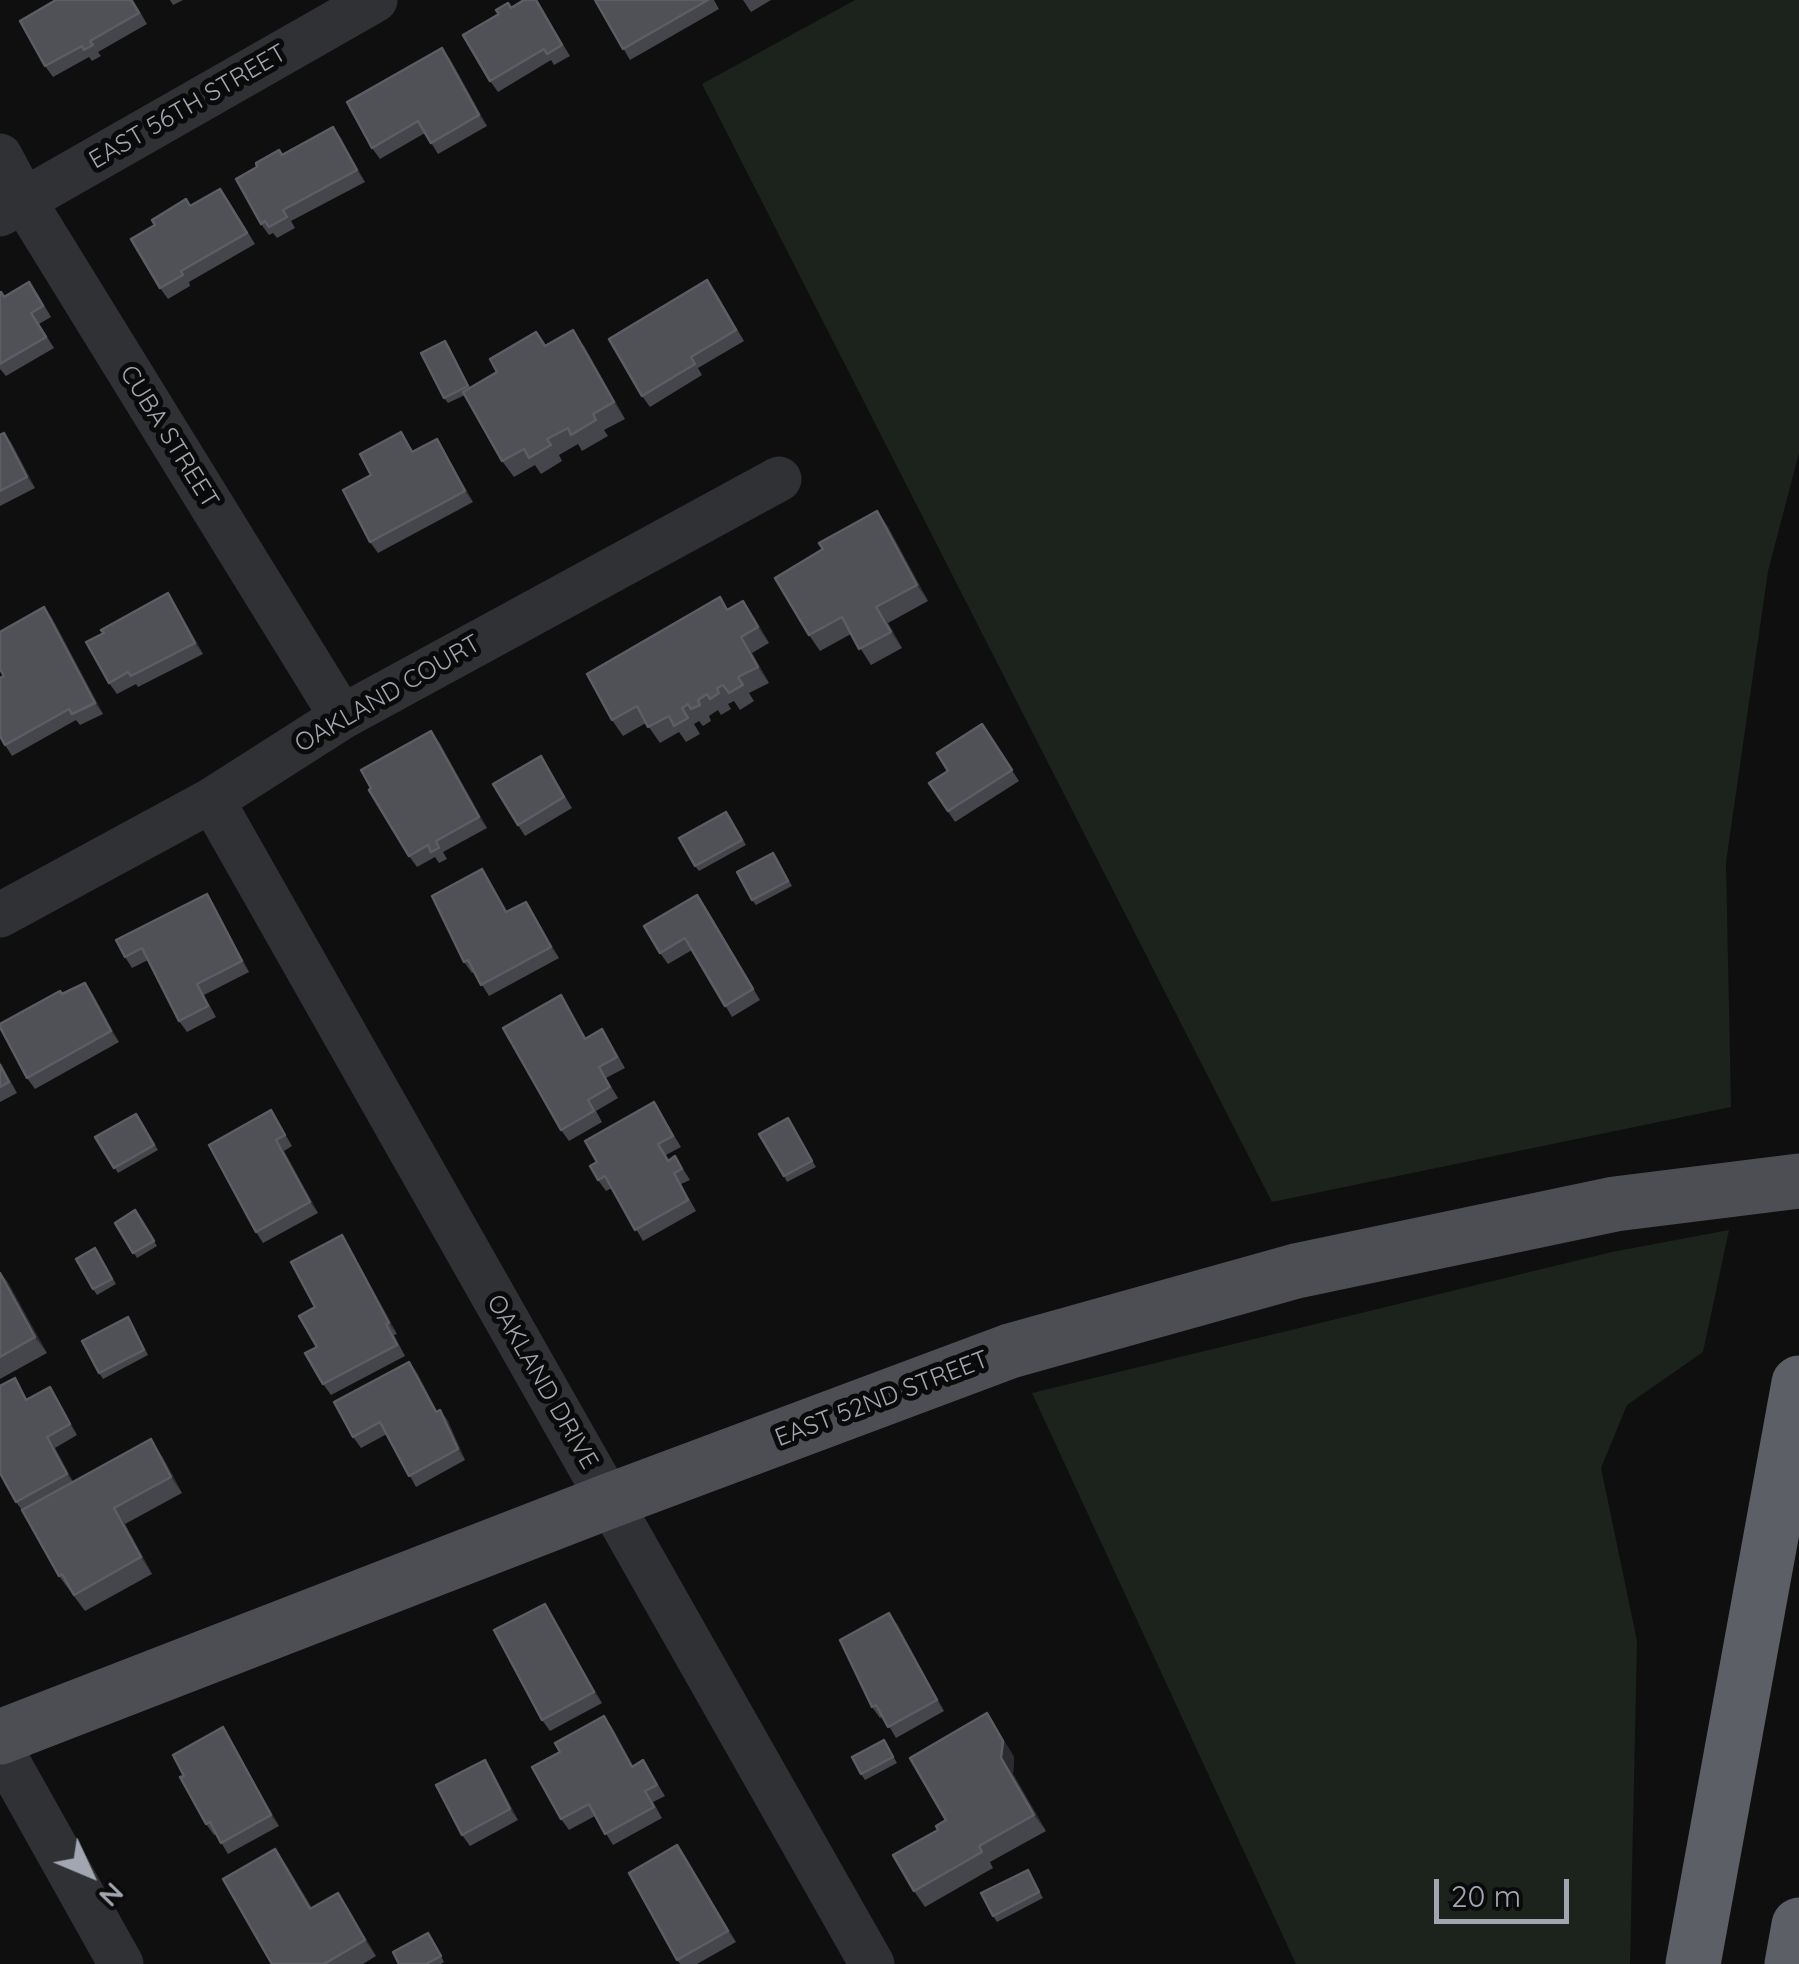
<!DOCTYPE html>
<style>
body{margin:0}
#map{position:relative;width:1799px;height:1964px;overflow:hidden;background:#0f0f10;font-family:Quicksand,sans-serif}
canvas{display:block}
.north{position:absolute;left:40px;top:1824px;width:100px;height:100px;-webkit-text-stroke:8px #0a0a0b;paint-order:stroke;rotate:134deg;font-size:28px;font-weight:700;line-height:40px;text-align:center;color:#a1a6b0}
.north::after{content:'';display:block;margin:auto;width:35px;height:45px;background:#a1a6b0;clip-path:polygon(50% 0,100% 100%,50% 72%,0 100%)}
.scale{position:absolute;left:1434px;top:1879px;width:135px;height:45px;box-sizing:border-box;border:5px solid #a1a6b0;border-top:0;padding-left:12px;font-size:30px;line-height:35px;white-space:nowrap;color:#a1a6b0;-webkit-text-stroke:8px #0a0a0b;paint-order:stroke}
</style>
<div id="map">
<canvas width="1799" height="1964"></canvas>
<div class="north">N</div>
<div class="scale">20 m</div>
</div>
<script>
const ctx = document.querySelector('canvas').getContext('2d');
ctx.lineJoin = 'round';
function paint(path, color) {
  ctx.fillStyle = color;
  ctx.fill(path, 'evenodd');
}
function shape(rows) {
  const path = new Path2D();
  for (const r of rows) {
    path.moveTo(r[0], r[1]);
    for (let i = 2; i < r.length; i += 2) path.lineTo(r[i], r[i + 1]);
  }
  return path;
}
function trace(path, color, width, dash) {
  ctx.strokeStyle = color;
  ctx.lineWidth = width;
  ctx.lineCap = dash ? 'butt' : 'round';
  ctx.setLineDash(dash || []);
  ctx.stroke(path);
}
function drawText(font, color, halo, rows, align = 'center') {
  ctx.font = font + ' Quicksand,sans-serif';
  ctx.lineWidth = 10;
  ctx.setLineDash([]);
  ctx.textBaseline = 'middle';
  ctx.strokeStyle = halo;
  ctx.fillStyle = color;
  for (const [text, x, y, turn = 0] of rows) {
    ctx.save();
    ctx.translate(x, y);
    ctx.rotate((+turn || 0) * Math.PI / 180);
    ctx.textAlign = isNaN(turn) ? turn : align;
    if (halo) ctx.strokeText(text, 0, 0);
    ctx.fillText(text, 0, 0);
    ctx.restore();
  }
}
paint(shape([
 [855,0,1799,0,1799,453,1768,571,1726,862,1731,1107,1272,1202,702,84],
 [1729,1230,1703,1352,1627,1405,1601,1468,1637,1641,1630,1964,1296,1964,1032,1393,1612,1252]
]), '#1c231d');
trace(shape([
 [0,156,24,201,342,717],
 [0,214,375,0],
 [212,800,872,1964],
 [0,915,212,800,342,717,779,479],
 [0,1748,121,1964]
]), '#303135', 45);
trace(shape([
 [0,1737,609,1501,1010,1351,1296,1271,1615,1204,1799,1181]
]), '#4d4e54', 55);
trace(shape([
 [1693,1964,1799,1383],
 [1792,1964,1799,1925]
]), '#5d5f66', 55);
paint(shape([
 [56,0,133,0,147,24,98,52,101,56,92,61,89,57,53,77,45,66],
 [170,0,183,0,173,5],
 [536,0,570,56,554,65,551,60,498,92,490,81,512,8],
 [595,0,714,0,719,9,630,60],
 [743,0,771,0,751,12],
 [450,59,487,126,438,154,425,133,380,159,372,148],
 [333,127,365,182,291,221,295,228,277,238,273,233,269,235,261,224,283,155],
 [228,200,255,244,189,282,190,286,168,299,160,288,191,206],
 [715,291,744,341,698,368,702,375,650,407,642,396],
 [0,293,4,297,37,293,51,317,39,324,54,348,6,376,0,369],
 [546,345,584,346,625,419,604,430,608,436,582,451,578,444,559,455,562,461,541,474,535,465,514,477,502,461,465,395,448,403,444,398,449,346,470,388],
 [401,432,413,451,437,439,473,502,378,553,370,542,371,475],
 [4,433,12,444,35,488,0,506,0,435],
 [877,511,888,527,928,601,888,623,902,648,871,665,851,634,820,651,809,635,823,549],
 [720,597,728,610,743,601,754,617,769,643,752,653,769,683,749,693,754,701,740,710,734,701,728,704,731,709,721,715,718,710,709,716,711,721,703,726,699,721,694,724,700,734,686,742,679,732,660,743,646,723,623,736,612,720],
 [175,604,203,654,138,687,136,684,117,694,109,683],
 [44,607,52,618,103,714,80,725,76,720,12,756,5,745,4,676],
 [982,724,1019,781,955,822,929,783,948,771],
 [439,742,487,828,443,852,447,859,439,863,435,857,417,867,409,856],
 [541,756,572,808,525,836,518,825],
 [730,817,746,845,699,871,695,866],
 [777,858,792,886,756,905,752,900],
 [482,869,507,912,533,913,559,958,489,996,474,972,472,973,464,962],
 [207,894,214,905,249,972,204,995,216,1017,187,1032,179,1021,148,960,132,968,125,957],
 [705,906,760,1000,732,1017,692,950,668,964,660,953],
 [85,983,119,1042,35,1089,27,1078,62,994],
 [561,995,586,1038,609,1040,625,1068,606,1078,618,1098,596,1111,602,1122,569,1141,561,1130],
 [0,1062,17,1093,0,1102],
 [654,1102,681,1147,666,1155,669,1161,675,1156,690,1180,681,1184,696,1211,643,1241,612,1188,606,1191,598,1180,597,1162],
 [271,1110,292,1146,284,1151,318,1213,263,1243,256,1232],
 [136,1114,158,1150,118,1173,95,1137],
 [791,1124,816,1167,787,1182,784,1176],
 [135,1210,157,1246,137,1258,115,1223],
 [342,1235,349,1246,397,1334,394,1335,405,1356,331,1395,323,1384,315,1307],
 [99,1254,116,1284,97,1295,93,1289],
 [0,1272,47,1353,0,1379],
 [132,1323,148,1355,103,1379,99,1373],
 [409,1362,417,1373,437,1411,440,1410,448,1421,465,1460,416,1487,387,1434,361,1448,353,1437],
 [15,1378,27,1399,57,1398,77,1435,55,1448,73,1482,162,1456,182,1493,125,1524,152,1574,85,1611,59,1576,24,1513,16,1502],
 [545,1604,602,1703,550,1731,542,1720],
 [897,1624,944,1711,896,1738,883,1716,880,1718,872,1707],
 [987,1713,1014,1757,1013,1774,1046,1831,990,1862,993,1868,925,1907,914,1891,938,1830,946,1820],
 [604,1716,633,1766,643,1760,665,1796,653,1802,662,1818,613,1845,595,1816,569,1830,561,1819,560,1752],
 [223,1727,279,1826,228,1854,216,1834,214,1835,206,1824,184,1776],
 [884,1740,897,1763,865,1780,861,1774],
 [485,1760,492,1771,518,1820,470,1846,462,1835],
 [685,1856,736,1942,697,1964,680,1964,677,1960],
 [286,1865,312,1908,338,1893,376,1956,363,1964,272,1964],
 [1031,1876,1043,1898,997,1922,993,1916],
 [432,1938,444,1962,441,1964,399,1964]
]), '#45464b');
paint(shape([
 [442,48,450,59,487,126,479,115],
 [333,127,341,138,365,182,357,170],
 [573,330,584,346,625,419,614,402],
 [4,433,12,444,35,488,27,477],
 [437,439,444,450,473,502,465,491],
 [877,511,888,527,928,601,917,585],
 [168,593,175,604,203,654,195,643],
 [743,601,754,617,769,643,758,627],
 [44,607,52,618,103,714,95,703],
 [876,607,888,623,902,648,891,632],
 [741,637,752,653,769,683,758,667],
 [431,731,439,742,487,828,479,817],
 [207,894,214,905,249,972,242,961],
 [697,895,705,906,760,1000,753,989],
 [526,902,533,913,559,958,551,947],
 [85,983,93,994,119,1042,111,1031],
 [0,1062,17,1093,0,1065],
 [276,1140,284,1151,318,1213,310,1202],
 [342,1235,349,1246,397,1334,389,1323],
 [0,1272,8,1282,47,1353,35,1337],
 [409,1362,417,1373,443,1423,436,1412],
 [50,1387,57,1398,77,1435,70,1424],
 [440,1410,448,1421,465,1460,458,1449],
 [47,1437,55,1448,75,1485,67,1474],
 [151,1439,162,1456,182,1493,171,1477],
 [114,1508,125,1524,152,1574,141,1557],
 [545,1604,552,1615,602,1703,594,1692],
 [889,1613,897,1624,944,1711,937,1700],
 [987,1713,1014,1757,1013,1774,1046,1831,1034,1815,1001,1758],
 [604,1716,612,1727,640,1778,632,1767],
 [223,1727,230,1738,279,1826,271,1815],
 [485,1760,492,1771,518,1820,510,1809],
 [677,1845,685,1856,736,1942,728,1931],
 [275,1849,286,1865,321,1925,310,1909],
 [338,1893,349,1909,376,1956,365,1940]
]), '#2b2c2f');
const building = shape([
 [56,0,131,0,139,13,90,41,93,45,84,50,82,46,45,66,20,21,56,0],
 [524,0,536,0,562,45,547,54,544,49,490,81,463,35,499,14,496,10,508,3,511,8,524,0],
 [595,0,708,0,623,49,595,0],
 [442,48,479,115,431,143,418,121,372,148,347,102,442,48],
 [333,127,357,170,283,210,287,217,269,227,265,221,261,224,236,179,257,167,256,163,279,150,282,155,333,127],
 [220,189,247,233,181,271,183,275,160,288,131,239,155,225,152,220,186,199,190,206,220,189],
 [707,280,736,330,691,357,695,364,642,396,609,339,707,280],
 [29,282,43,306,31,313,46,337,0,364,0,293,1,292,4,297,29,282],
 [573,330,614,402,593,414,596,420,571,435,568,428,547,439,551,445,529,458,524,449,502,461,463,392,497,372,490,359,536,332,545,346,573,330],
 [445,341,468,386,444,398,421,353,445,341],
 [401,432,412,452,437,439,465,491,370,542,343,490,371,475,360,454,401,432],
 [4,433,27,477,0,491,0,435,4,433],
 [877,511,917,585,876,607,891,632,859,649,842,617,809,635,775,578,823,549,819,543,877,511],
 [168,593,195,643,131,676,128,672,109,683,86,642,104,633,101,630,168,593],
 [720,597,727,610,743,601,758,627,741,637,758,667,738,677,743,685,729,693,723,685,717,688,719,693,710,699,707,694,698,700,700,705,691,709,688,704,682,708,688,718,674,726,669,716,648,727,637,706,612,720,587,674,720,597],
 [44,607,95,703,72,714,69,709,5,745,0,736,0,678,4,676,0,669,0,632,44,607],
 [982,724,1012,770,948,811,929,783,948,771,937,753,982,724],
 [431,731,479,817,436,841,439,848,431,852,428,845,409,856,369,790,371,788,361,770,431,731],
 [541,756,564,797,518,825,493,784,541,756],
 [726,812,742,840,695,866,679,838,726,812],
 [773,853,788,881,752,900,737,872,773,853],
 [482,869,506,912,526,902,551,947,481,985,468,960,464,962,432,896,482,869],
 [207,894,242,961,197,984,208,1006,179,1021,142,948,125,957,116,940,207,894],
 [697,895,753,989,725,1006,685,938,660,953,644,926,697,895],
 [85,983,111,1031,27,1078,0,1027,0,1024,60,991,62,994,85,983],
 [561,995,585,1039,602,1029,617,1057,599,1067,610,1087,588,1100,594,1111,561,1130,503,1028,561,995],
 [0,1065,9,1082,0,1087,0,1065],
 [654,1102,673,1136,658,1144,668,1161,675,1156,682,1169,674,1173,688,1200,635,1230,605,1176,598,1180,590,1166,597,1162,585,1141,654,1102],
 [271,1110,285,1135,276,1140,310,1202,256,1232,209,1145,271,1110],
 [136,1114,154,1145,114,1168,95,1137,136,1114],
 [788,1118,812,1161,784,1176,759,1134,788,1118],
 [135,1210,154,1241,133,1253,115,1223,135,1210],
 [342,1235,389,1323,386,1324,397,1345,323,1384,305,1353,317,1347,299,1316,315,1307,291,1262,342,1235],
 [95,1248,112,1279,93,1289,76,1259,95,1248],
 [0,1273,35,1337,0,1357,0,1273],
 [128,1317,144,1350,99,1373,82,1341,128,1317],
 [409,1362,436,1412,440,1410,458,1449,409,1476,380,1422,353,1437,334,1402,409,1362],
 [15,1378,26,1400,50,1387,70,1424,47,1437,67,1474,16,1502,0,1473,0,1386,15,1378],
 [151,1439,171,1477,114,1508,141,1557,74,1595,62,1574,59,1576,22,1510,151,1439],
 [545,1604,594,1692,542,1720,494,1630,545,1604],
 [889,1613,937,1700,888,1727,876,1705,872,1707,840,1640,889,1613],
 [987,1713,1003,1741,1001,1758,1034,1815,979,1846,982,1852,914,1891,893,1855,938,1830,936,1826,946,1820,910,1758,987,1713],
 [604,1716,632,1767,643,1760,657,1785,645,1791,654,1807,605,1834,589,1804,561,1819,532,1767,560,1752,555,1743,604,1716],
 [223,1727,271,1815,221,1843,210,1822,206,1824,180,1777,184,1776,173,1755,223,1727],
 [884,1740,893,1757,861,1774,852,1757,884,1740],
 [485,1760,510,1809,462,1835,436,1785,485,1760],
 [677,1845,728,1931,677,1960,629,1873,677,1845],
 [275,1849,310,1909,338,1893,365,1940,324,1964,272,1964,223,1879,275,1849],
 [1028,1870,1039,1892,993,1916,981,1893,1028,1870],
 [428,1933,441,1956,426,1964,399,1964,393,1952,428,1933]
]);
paint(building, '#4f5156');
trace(building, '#5c5e64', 2.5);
drawText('25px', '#a1a6b0', '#0a0a0b', [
 ["EAST 56TH STREET",188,107,-30],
 ["CUBA STREET",169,437,58],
 ["OAKLAND COURT",388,694,-30],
 ["OAKLAND DRIVE",542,1382,60],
 ["EAST 52ND STREET",882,1399,-21]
]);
</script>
